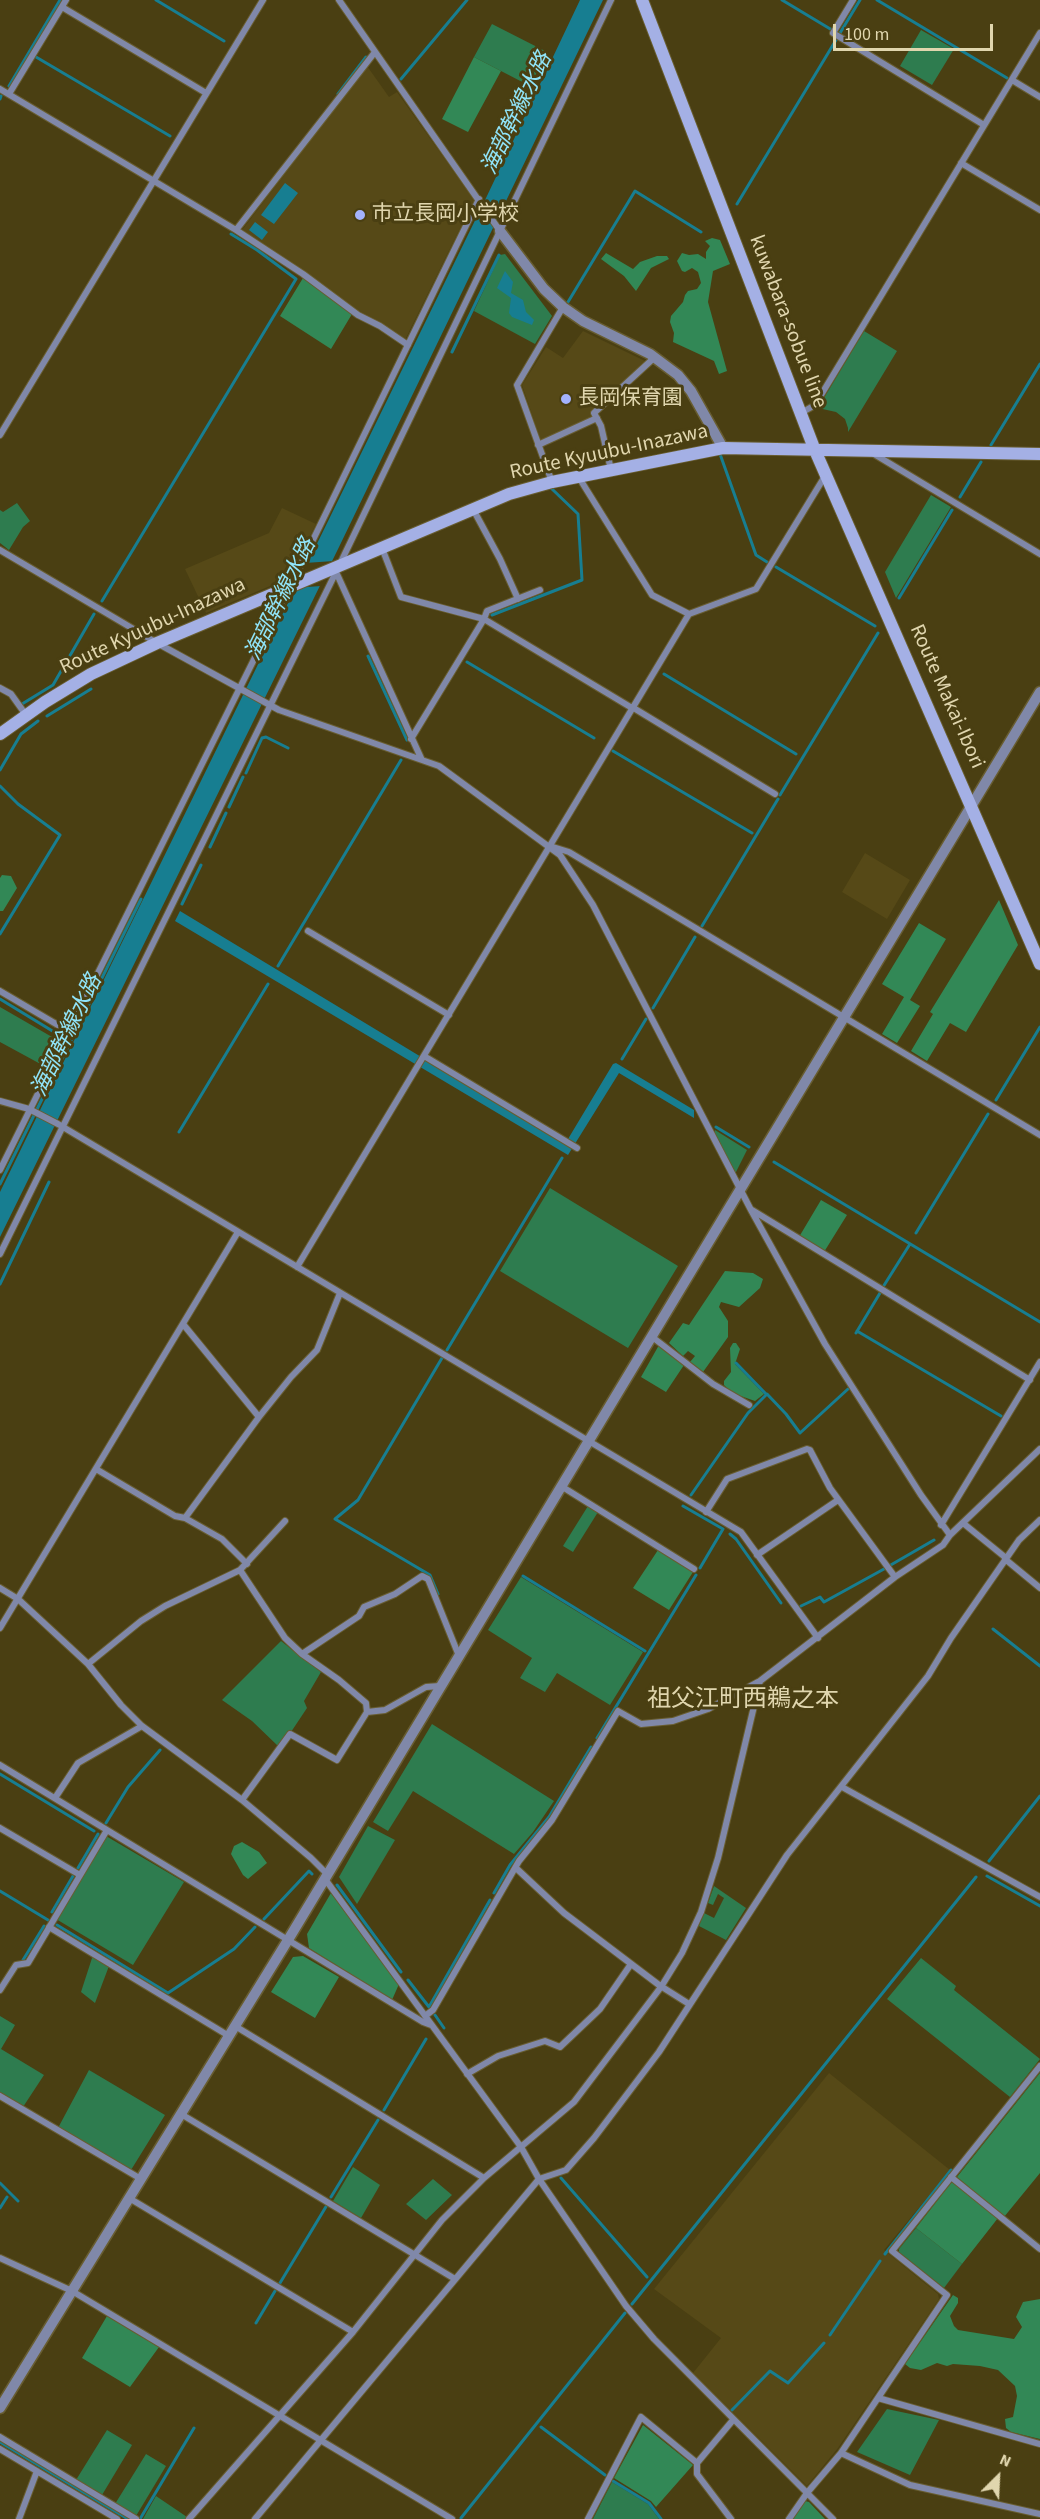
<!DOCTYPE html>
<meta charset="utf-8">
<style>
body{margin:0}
#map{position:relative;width:1040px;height:2519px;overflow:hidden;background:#4a3f12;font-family:"Source Sans 3",sans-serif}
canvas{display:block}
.north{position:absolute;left:968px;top:2447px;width:60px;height:60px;-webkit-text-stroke:4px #4a3f12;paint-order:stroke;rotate:24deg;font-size:16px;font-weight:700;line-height:24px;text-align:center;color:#e0d6ae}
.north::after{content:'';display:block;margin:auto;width:21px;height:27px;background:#e0d6ae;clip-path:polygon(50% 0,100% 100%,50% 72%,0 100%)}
.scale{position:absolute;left:833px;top:24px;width:160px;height:27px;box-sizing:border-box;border:3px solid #e0d6ae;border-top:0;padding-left:8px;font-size:18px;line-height:21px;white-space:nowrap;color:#e0d6ae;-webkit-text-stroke:4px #4a3f12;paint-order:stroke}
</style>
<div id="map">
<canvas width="1040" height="2519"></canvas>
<div class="north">N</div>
<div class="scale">100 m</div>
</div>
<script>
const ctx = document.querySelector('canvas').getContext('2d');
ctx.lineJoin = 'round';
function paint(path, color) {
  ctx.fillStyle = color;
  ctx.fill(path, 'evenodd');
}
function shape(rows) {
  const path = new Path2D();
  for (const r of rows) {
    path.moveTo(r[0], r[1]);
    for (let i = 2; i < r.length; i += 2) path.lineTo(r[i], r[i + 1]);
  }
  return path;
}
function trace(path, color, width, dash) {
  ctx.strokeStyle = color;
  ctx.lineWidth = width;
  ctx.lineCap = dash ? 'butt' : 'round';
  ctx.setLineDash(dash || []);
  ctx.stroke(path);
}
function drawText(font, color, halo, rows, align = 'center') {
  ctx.font = font + ' "Source Sans 3","Noto Sans JP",sans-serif';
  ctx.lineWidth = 6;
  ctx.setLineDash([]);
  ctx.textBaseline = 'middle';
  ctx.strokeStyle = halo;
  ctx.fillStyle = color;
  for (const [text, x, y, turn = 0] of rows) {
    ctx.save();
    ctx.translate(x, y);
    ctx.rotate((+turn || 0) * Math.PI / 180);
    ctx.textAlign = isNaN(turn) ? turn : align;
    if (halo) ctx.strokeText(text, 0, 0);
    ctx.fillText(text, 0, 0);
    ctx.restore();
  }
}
paint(shape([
 [367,66,389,97,397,92,474,200,405,340,359,314,242,230],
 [583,331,645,361,591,413,594,416,541,441,522,385,546,347,563,358],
 [282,508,316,524,289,578,206,613,185,569,269,533],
 [865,853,910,880,887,919,842,892],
 [829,2073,950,2170,884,2250,938,2294,939,2299,838,2448,807,2486,693,2373,721,2338,654,2289]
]), '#564917');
paint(shape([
 [492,24,547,52,530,86,474,57],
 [921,30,954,49,932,85,900,66],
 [505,254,552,316,535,344,474,311,500,255],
 [864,331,897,351,848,432,848,428,845,419,836,412,818,408],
 [931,495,951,507,896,598,885,572],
 [17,503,30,521,23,527,9,550,0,543,0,510,3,512],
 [0,1007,59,1041,46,1067,0,1042],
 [715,1130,747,1150,735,1174,715,1134],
 [550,1188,678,1266,628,1348,500,1271],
 [588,1506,598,1512,573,1552,563,1546],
 [521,1577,643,1652,610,1705,557,1673,545,1692,520,1678,532,1658,488,1630],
 [281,1641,321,1672,304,1701,307,1708,291,1732,288,1731,278,1746,252,1721,222,1700],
 [432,1724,554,1801,533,1832,514,1854,413,1791,388,1831,373,1822],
 [368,1826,395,1840,357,1904,339,1877],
 [106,1836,184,1882,133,1965,56,1919],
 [714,1886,746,1908,726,1940,699,1926,704,1913,714,1918,724,1898,718,1894,713,1905,708,1903],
 [93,1955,109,1966,95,2003,81,1992],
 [921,1958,956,1986,954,1990,1040,2059,1010,2097,887,1999],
 [0,2016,15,2025,1,2049,44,2075,23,2107,0,2094],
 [89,2070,165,2115,131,2170,58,2128],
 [353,2167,380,2185,361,2218,333,2201],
 [433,2179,452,2195,426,2220,406,2204],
 [916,2228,962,2264,944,2288,899,2252,899,2249],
 [887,2409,939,2420,910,2475,857,2452],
 [107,2430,132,2445,102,2495,76,2480],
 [146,2454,166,2466,136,2516,115,2504],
 [612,2482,648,2504,659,2519,593,2519],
 [156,2496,187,2517,186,2519,143,2519]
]), '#2e7c4f');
paint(shape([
 [474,57,501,71,468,132,442,119],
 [712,238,720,240,730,264,713,271,708,302,727,371,719,374,714,361,673,342,674,333,670,322,671,316,683,302,685,295,688,291,697,289,701,283,698,272,692,268,685,272,682,271,677,261,682,253,689,255,698,254,706,259,706,252,710,246,705,241],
 [606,253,633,269,640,262,657,256,667,256,669,259,651,268,636,291,624,276,601,259],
 [303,278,352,314,331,349,280,316],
 [2,875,11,876,17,888,3,911,0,911,0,878],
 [999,900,1018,945,966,1032,950,1023,927,1061,911,1051,933,1014,930,1012],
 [919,923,946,939,910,1000,920,1006,897,1043,882,1034,904,997,882,984],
 [821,1200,847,1215,824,1252,799,1237],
 [725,1271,753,1273,763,1279,760,1288,739,1307,721,1302,719,1307,728,1321,728,1337,703,1372,690,1362,695,1356,688,1351,683,1356,669,1343,683,1323,689,1325],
 [733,1343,736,1343,740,1349,735,1364,764,1394,755,1401,732,1393,724,1385,724,1381,731,1372,730,1348],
 [659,1345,684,1365,666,1392,641,1377],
 [658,1550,693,1572,669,1610,633,1588],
 [242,1842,259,1852,267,1863,248,1879,243,1875,231,1854,234,1846],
 [331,1893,399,1984,392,2000,309,1948,307,1934],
 [303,1956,339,1977,315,2018,271,1992,293,1957],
 [1040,2073,1040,2173,1004,2217,957,2177],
 [951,2183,955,2183,998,2218,962,2264,916,2228],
 [953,2295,958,2298,958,2303,950,2316,954,2326,958,2330,1014,2339,1022,2327,1016,2317,1023,2302,1040,2299,1040,2439,1011,2432,1006,2428,1005,2419,1013,2417,1017,2396,1015,2386,998,2370,980,2366,953,2364,947,2366,937,2363,921,2370,910,2368,905,2364],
 [107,2316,159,2347,130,2387,82,2358],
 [643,2425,693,2465,656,2507,651,2501,614,2478],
 [805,2501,809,2502,825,2519,793,2519]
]), '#328856');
paint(shape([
 [580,0,603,0,339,547,0,1237,0,1192,486,198],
 [285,183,298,193,274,224,261,215],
 [255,222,268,232,262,240,249,230],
 [505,271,513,282,511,293,523,300,526,312,534,320,532,325,512,317,509,313,511,298,497,288],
 [180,911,565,1144,613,1064,616,1063,694,1110,694,1118,619,1073,568,1155,175,921]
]), '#177e91');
paint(shape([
 [334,561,321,586,293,588,305,563]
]), '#4a3f12');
trace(shape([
 [156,0,224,41],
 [782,0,832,30],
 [877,0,1007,78],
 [840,33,860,0],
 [36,57,170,136],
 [401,79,467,0],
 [9,86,60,0],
 [338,94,366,57],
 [0,99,1,96],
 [737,204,836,40],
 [568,302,635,191,701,232],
 [452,352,499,255],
 [991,445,1040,364],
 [720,454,756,555,767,562],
 [960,497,981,462],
 [776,567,875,626],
 [899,598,952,510],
 [102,601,296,279,257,250,231,234],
 [492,615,582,580,578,514,552,489],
 [368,656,407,740],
 [467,662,594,738],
 [664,674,796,754],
 [22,704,53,685,94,614],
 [47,716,91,689],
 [613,751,752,833],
 [0,770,21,734,38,721],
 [246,773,262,738,266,737,288,748],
 [0,786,18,804,60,835,0,934],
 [780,795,878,633],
 [229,807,243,777],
 [210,847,226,813],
 [182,904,201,865],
 [702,926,778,799],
 [278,966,401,760],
 [0,999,59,1035],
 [653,1008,695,937],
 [622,1059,646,1019],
 [996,1100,1040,1027],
 [716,1127,749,1147],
 [179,1132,268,984],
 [774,1162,1040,1322],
 [0,1184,141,899],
 [916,1233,988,1114],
 [0,1284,49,1182],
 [883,1287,910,1244],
 [857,1331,1001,1416],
 [856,1333,880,1293],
 [447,1350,562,1158],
 [736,1363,766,1394],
 [691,1495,748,1413,767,1394,786,1414,800,1433,848,1389],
 [683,1506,723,1529,700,1568],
 [730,1534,736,1539,781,1603],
 [889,1566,934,1540],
 [523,1576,645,1651],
 [438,1594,430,1575,335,1519,358,1500,442,1358],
 [801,1606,820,1597,824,1602,884,1569],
 [993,1629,1040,1666],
 [597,1738,696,1575],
 [0,1774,94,1831],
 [106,1823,128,1787,160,1750],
 [989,1861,1040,1796],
 [78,1868,98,1834],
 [987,1876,1040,1906],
 [337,1885,401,1972],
 [0,1891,48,1920],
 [494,1893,510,1865,549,1817,591,1747],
 [52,1912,73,1876],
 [264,1919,309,1871,312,1874],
 [57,1925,168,1993,234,1949,255,1927],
 [23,1960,44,1926],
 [408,1980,429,2007,490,1900],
 [435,2015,444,2028],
 [384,2110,426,2039],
 [561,2178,647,2277],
 [0,2183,18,2201],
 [331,2197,378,2120],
 [0,2208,7,2197],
 [885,2254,951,2170],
 [280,2283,327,2205],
 [632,2304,976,1877],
 [256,2323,275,2291],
 [830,2335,880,2261],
 [732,2410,770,2371,788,2383,824,2343],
 [541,2427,605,2475],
 [0,2442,128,2519],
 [613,2481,649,2503,661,2519],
 [461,2518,625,2313],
 [140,2519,194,2428]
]), '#177e91', 3);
const minor = shape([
 [339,0,500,231],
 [853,0,833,33,984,125],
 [62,7,206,93],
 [1012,80,1040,97],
 [0,89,236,230,303,274,358,315,380,326,408,345],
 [9,94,66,0],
 [961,163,1040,210],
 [236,230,375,52],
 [801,413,815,405,1040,33],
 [0,435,263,0],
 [538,445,597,418],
 [874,454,1040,554],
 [611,470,601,426,594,413,655,357],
 [578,476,652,595,689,614],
 [552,482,517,385,563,307],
 [473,509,500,559,518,599],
 [382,548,401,597,484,619,487,611,540,590],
 [0,550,157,643,279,710,439,766,560,855,593,905,751,1210,825,1344,921,1495,950,1535],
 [336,572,421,758],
 [0,688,11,694,26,715],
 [632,707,775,794],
 [411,739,484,619,632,708],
 [553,847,569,852,1040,1135],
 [308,931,449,1015],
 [0,991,68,1031],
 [424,1056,577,1148],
 [0,1101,29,1109,58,1124,741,1532,818,1638],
 [0,1170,291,585,479,199],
 [752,1210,1030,1380],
 [0,1254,339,566,611,0],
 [297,1267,689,614,756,589,825,476],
 [183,1324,259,1417],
 [651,1336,713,1384,749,1405],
 [96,1469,175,1516,185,1518,222,1539,247,1564],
 [561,1486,694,1569],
 [706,1512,727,1479,807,1449,810,1450,830,1488,895,1577],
 [185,1518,259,1417,291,1377,317,1350,340,1293],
 [963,1523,1006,1558],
 [941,1525,1040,1362],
 [757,1555,838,1500],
 [1005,1559,1040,1588],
 [240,1570,285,1638,302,1654,339,1680,366,1703,367,1712,337,1760,290,1734,242,1800],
 [0,1588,18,1599,88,1664,121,1705,142,1726,242,1800,311,1858,327,1874],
 [0,1628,238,1232],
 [302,1654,359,1616,364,1607,395,1594,422,1576,428,1579,459,1656],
 [88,1664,141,1621,165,1606,240,1570,285,1521],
 [367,1712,385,1710,426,1687,440,1686],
 [0,1765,423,2022,431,2025],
 [842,1787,1040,1897],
 [55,1798,78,1763,142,1726],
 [0,1828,80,1875],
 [516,1868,564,1913,659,1985,689,2004],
 [325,1879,521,2147,539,2179,626,2306,654,2339,833,2519],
 [49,1927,229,2036],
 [0,1990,16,1965,28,1963,107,1830],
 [425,2016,433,2010,519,1861,552,1820,618,1711,641,1724,673,1721,708,1709,760,1681,895,1577,943,1545,950,1535,1040,1449],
 [235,2026,484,2178],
 [467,2074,498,2056,545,2041,560,2047,600,2009,631,1964],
 [0,2096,141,2179],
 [181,2114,455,2279],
 [951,2177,1040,2249],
 [129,2198,353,2332],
 [0,2258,72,2291,452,2519],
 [878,2398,1040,2444],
 [0,2437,136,2519],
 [0,2449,117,2519],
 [841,2453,910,2485,1040,2514],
 [697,2463,697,2474,731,2519],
 [19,2519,37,2471],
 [189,2519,353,2332,442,2220,484,2178,574,2102,661,1987,682,1953,701,1912,718,1858,760,1681],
 [255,2519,539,2179,566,2170,594,2138,659,2052,787,1855,928,1676,951,1638,1019,1540,1040,1520],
 [588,2519,641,2417,697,2463,733,2420],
 [789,2519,807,2493,841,2453,947,2295,892,2251,1040,2066]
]);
const tertiary = shape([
 [500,231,544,289,563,307,583,321,650,354,678,375,691,391,723,448],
 [0,2408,288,1940,1040,692]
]);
const secondary = shape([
 [642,0,814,448,1040,964],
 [0,734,45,702,91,674,157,643,509,494,552,482,723,448,1040,454]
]);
trace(minor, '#685d31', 8);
trace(tertiary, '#685d31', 13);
trace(secondary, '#685d31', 14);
trace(minor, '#8088a9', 6);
trace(tertiary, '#8088a9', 10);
trace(secondary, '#a4b0e5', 12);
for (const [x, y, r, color] of [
 [360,215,6,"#a3b2fd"],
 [566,399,6,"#a3b2fd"]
]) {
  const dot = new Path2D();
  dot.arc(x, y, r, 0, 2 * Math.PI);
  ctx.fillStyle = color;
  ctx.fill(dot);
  trace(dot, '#4a3f12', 2);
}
drawText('21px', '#e0d6ae', '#4a3f12', [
 ["市立長岡小学校",372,215],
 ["長岡保育園",578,399]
], 'left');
drawText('21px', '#e0d6ae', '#4a3f12', [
 ["kuwabara-sobue line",787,322,69],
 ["Route Kyuubu-Inazawa",609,453,-12],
 ["Route Kyuubu-Inazawa",153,627,-25],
 ["Route Makai-Ibori",946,697,66]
]);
drawText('italic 22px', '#90e4f9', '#4a3f12', [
 ["海部幹線水路",518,114,-64],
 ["海部幹線水路",282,600,-64],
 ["海部幹線水路",68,1036,-64]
]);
drawText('24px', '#e0d6ae', '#4a3f12', [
 ["祖父江町西鵜之本",743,1701]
]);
</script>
